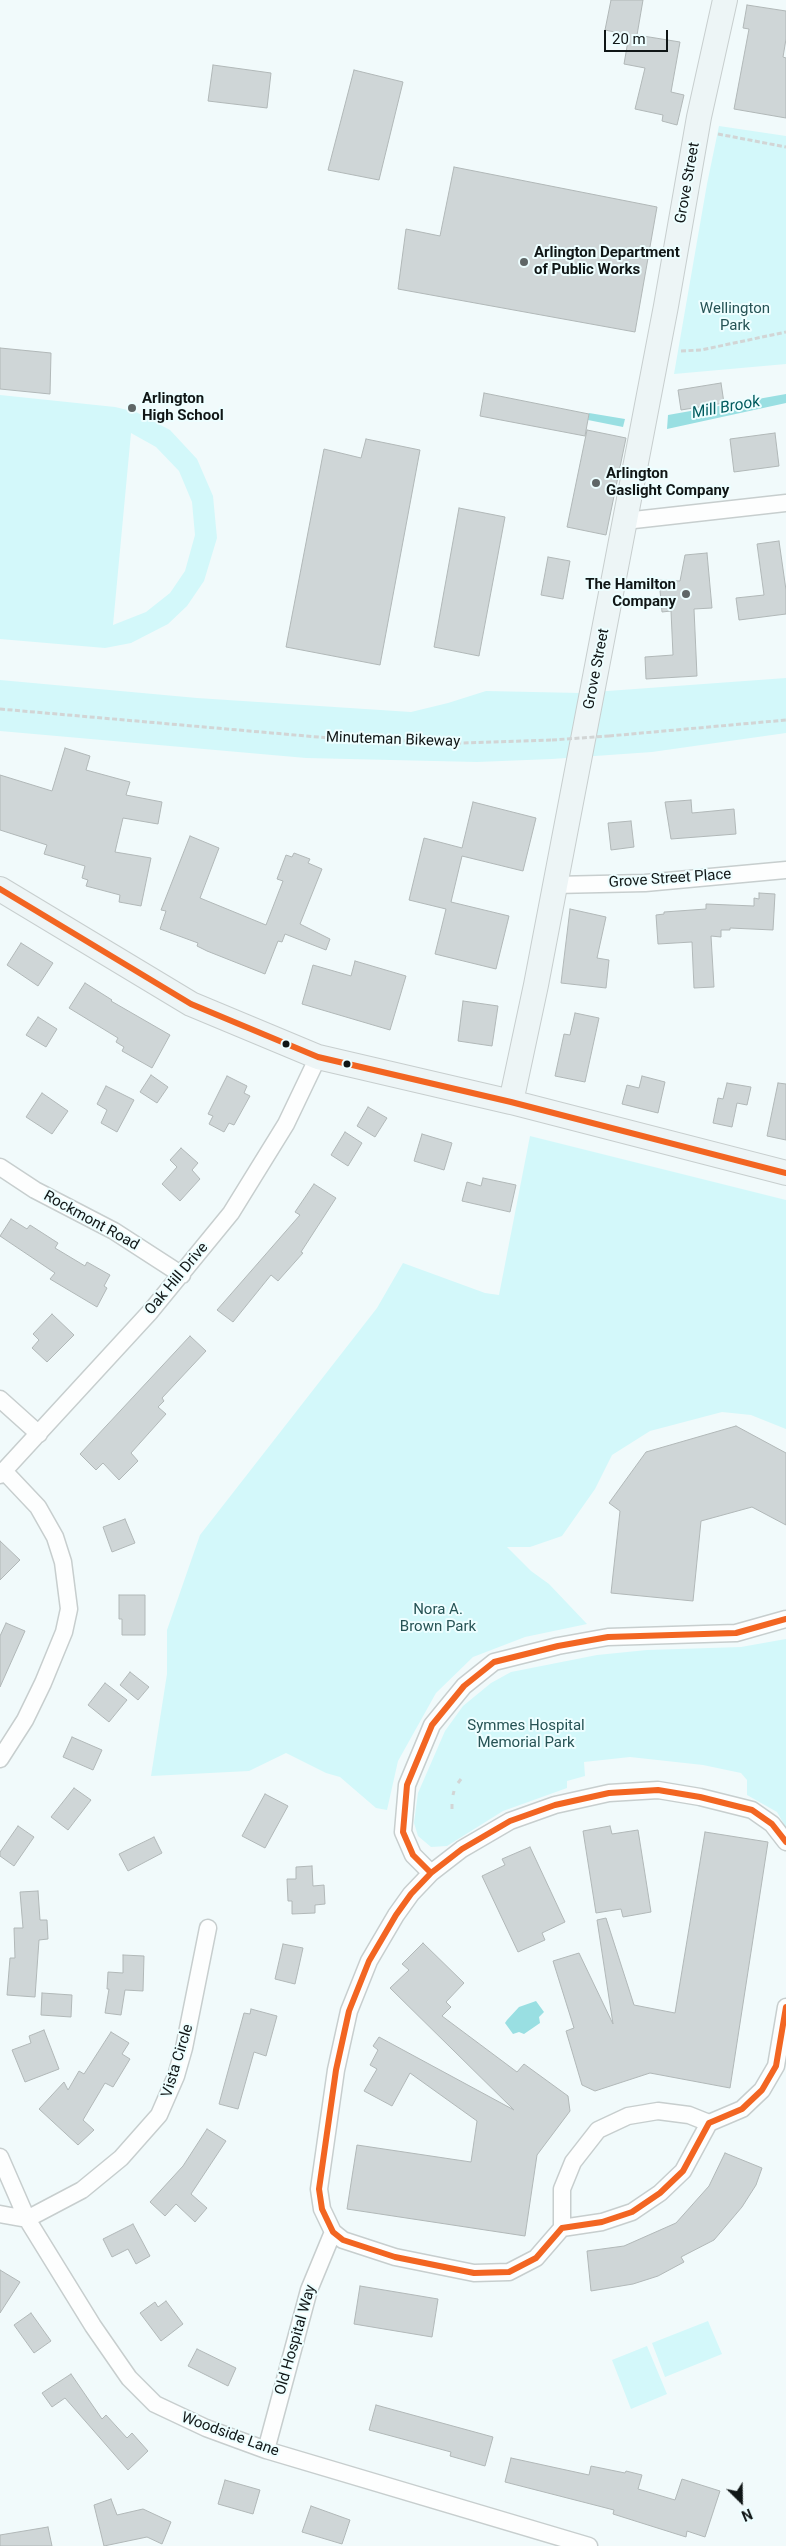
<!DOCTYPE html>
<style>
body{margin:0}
#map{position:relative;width:786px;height:2546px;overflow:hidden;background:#f1fafb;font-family:Roboto,sans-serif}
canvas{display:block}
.north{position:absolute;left:716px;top:2476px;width:50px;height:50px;-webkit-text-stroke:4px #edfeff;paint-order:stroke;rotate:157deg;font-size:14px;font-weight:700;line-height:20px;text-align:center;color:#101616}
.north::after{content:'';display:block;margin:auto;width:18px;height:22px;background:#101616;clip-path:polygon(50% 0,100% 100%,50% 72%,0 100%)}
.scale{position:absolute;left:604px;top:30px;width:64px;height:22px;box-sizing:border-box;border:2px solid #101616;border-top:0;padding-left:6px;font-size:15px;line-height:18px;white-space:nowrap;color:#101616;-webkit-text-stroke:4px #edfeff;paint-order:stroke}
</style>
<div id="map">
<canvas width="786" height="2546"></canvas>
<div class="north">N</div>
<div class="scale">20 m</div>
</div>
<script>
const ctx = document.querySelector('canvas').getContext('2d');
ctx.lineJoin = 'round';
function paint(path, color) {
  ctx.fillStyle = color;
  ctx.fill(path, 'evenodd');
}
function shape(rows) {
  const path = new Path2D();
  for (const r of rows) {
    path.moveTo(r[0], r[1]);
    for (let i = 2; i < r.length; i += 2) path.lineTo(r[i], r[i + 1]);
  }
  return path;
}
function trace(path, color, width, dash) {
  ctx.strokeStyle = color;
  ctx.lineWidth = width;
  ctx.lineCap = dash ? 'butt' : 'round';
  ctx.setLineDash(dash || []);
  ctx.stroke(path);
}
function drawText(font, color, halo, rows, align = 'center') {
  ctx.font = font + ' Roboto,sans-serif';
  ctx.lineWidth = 4;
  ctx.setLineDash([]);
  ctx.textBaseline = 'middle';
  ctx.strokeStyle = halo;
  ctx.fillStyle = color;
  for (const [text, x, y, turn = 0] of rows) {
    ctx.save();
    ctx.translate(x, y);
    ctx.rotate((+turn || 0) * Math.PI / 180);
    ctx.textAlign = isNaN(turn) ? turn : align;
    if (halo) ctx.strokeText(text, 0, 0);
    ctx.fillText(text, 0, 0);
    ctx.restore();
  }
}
paint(shape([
 [719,126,786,136,786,364,674,374,707,184],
 [0,395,115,407,136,412,170,430,197,459,213,496,217,538,204,581,187,606,168,624,131,643,105,648,0,639],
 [131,433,156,447,179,471,192,502,195,535,185,571,170,593,146,612,113,625],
 [786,678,786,733,652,752,552,759,477,762,306,758,0,731,0,680,197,698,411,712,448,703,486,691,580,693],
 [530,1136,786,1200,786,1429,751,1415,722,1412,650,1431,612,1455,595,1489,562,1536,530,1547,507,1547,531,1571,549,1584,587,1624,525,1637,473,1657,436,1693,398,1761,387,1810,376,1808,340,1777,326,1773,286,1753,249,1771,151,1776,167,1674,167,1630,200,1535,377,1308,403,1263,485,1293,499,1295],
 [786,1639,786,1828,777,1812,747,1795,747,1780,741,1773,703,1765,630,1757,584,1762,585,1776,567,1781,567,1788,503,1811,447,1846,431,1847,418,1836,414,1823,418,1793,445,1731,463,1706,491,1683,511,1672,597,1655,647,1650,741,1647],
 [708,2321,722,2354,665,2377,652,2343],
 [647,2346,667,2394,631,2409,612,2360]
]), '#d3f8fa');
paint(shape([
 [786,394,786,403,667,429,668,415],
 [589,413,625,419,623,427,588,420],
 [536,2001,544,2012,539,2017,540,2023,524,2034,519,2032,513,2034,505,2023,507,2020,519,2007]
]), '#99dfe2');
const building = shape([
 [611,0,643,0,637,35,680,42,671,92,684,95,677,125,662,121,663,115,635,109,645,68,624,64,629,35,605,30,611,0],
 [747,5,786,11,786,39,783,57,786,58,786,118,734,109,749,29,743,28,747,5],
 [213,65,271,73,267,108,208,101,213,65],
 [354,70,403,82,379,180,328,170,354,70],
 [454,167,657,207,635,332,398,289,406,229,440,236,454,167],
 [0,348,51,353,50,394,0,389,0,348],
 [721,383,724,403,681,410,678,390,721,383],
 [484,393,589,414,585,436,480,416,484,393],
 [587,430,626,438,606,535,567,527,587,430],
 [775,433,779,466,734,472,730,439,775,433],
 [366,439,420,450,380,665,286,647,324,449,361,458,366,439],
 [459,508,505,517,479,656,434,647,459,508],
 [779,541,786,590,786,614,739,620,736,598,764,595,757,544,779,541],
 [707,553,712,608,694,609,697,676,646,679,645,657,673,655,671,611,662,612,659,580,680,581,685,555,707,553],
 [548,557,570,561,563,599,541,595,548,557],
 [65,748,90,756,86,770,130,782,126,795,162,802,158,824,123,818,115,852,151,858,141,906,119,902,120,895,86,886,88,880,82,878,85,866,44,854,47,845,0,830,0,775,52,791,65,748],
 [691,800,692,813,734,809,736,834,671,839,665,802,691,800],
 [473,802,536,818,523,871,462,856,451,902,509,916,496,969,435,954,446,909,409,900,424,838,462,848,473,802],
 [631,821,634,847,611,850,608,823,631,821],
 [190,836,219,848,200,898,266,925,283,881,277,879,286,855,292,857,294,853,310,859,308,863,322,869,300,924,330,939,326,950,285,934,282,942,278,941,265,974,207,951,197,946,198,943,160,929,166,911,161,910,190,836],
 [759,893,775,894,773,930,730,928,730,930,721,930,721,937,711,936,714,987,694,988,692,942,658,944,656,915,664,914,664,912,706,909,706,904,754,906,754,898,759,899,759,893],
 [570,909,606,917,597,958,609,960,606,988,561,983,570,909],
 [21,943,53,963,38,986,7,965,21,943],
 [355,961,406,976,390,1030,302,1004,313,965,351,976,355,961],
 [85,983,112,1000,111,1001,170,1035,152,1068,122,1051,124,1047,116,1042,118,1038,69,1008,85,983],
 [463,1001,498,1006,492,1046,458,1041,463,1001],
 [575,1013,599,1018,585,1082,555,1076,564,1034,570,1035,575,1013],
 [38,1017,57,1029,46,1047,26,1035,38,1017],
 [151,1075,168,1087,157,1103,140,1092,151,1075],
 [227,1076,247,1086,244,1093,250,1096,234,1125,229,1123,224,1132,209,1124,213,1116,208,1114,227,1076],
 [642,1076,665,1082,658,1113,622,1104,627,1085,639,1088,642,1076],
 [727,1083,751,1087,747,1105,737,1103,732,1127,713,1123,718,1098,723,1099,727,1083],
 [778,1083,786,1084,786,1140,767,1136,778,1083],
 [106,1086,134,1100,117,1132,101,1123,107,1110,97,1104,106,1086],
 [42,1093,68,1111,52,1134,26,1117,42,1093],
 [368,1107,387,1118,375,1137,357,1126,368,1107],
 [345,1132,362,1143,348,1166,331,1155,345,1132],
 [422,1134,452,1143,444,1170,414,1161,422,1134],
 [181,1148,198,1163,192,1170,200,1179,180,1201,162,1184,177,1167,170,1160,181,1148],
 [483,1178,516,1185,510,1212,462,1201,467,1182,481,1186,483,1178],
 [314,1184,336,1198,301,1252,303,1253,278,1281,271,1275,233,1322,217,1310,300,1215,295,1212,314,1184],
 [11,1219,27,1229,30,1225,58,1243,55,1248,85,1266,87,1262,110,1275,104,1286,107,1288,97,1307,50,1279,55,1273,0,1236,11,1219],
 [52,1314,74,1335,47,1362,32,1348,39,1340,33,1334,52,1314],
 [190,1336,206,1351,162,1398,164,1401,158,1407,166,1414,131,1453,138,1461,119,1480,103,1463,96,1470,80,1454,190,1336],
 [736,1426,786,1453,786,1525,752,1507,701,1521,693,1601,611,1593,620,1511,609,1503,646,1452,736,1426],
 [125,1519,135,1543,112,1552,103,1527,125,1519],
 [0,1541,20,1560,0,1580,0,1541],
 [119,1595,145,1595,145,1635,122,1635,122,1619,119,1619,119,1595],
 [6,1623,25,1631,0,1687,0,1636,6,1623],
 [130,1672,149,1687,138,1700,120,1685,130,1672],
 [105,1683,127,1700,109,1722,88,1705,105,1683],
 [72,1737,102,1750,93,1770,63,1757,72,1737],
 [74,1788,91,1800,68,1830,51,1817,74,1788],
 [265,1794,288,1806,265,1848,242,1836,265,1794],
 [18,1826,34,1837,14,1866,0,1856,0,1852,18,1826],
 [610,1826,612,1834,638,1830,651,1912,623,1917,621,1909,596,1913,583,1831,610,1826],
 [705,1832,768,1842,730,2088,650,2073,595,2091,582,2085,566,2031,574,2028,553,1961,579,1953,613,2024,597,1920,606,1918,634,2005,675,2013,705,1832],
 [154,1837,162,1853,128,1871,119,1854,154,1837],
 [530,1847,565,1922,542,1933,545,1940,518,1952,482,1876,505,1865,502,1859,530,1847],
 [312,1866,313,1886,324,1885,325,1904,315,1905,315,1913,292,1914,292,1901,288,1901,287,1879,296,1879,296,1867,312,1866],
 [38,1891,40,1920,47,1920,48,1939,39,1940,35,1997,7,1995,10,1958,15,1958,14,1928,23,1928,20,1892,38,1891],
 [423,1943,464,1983,446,2002,451,2007,442,2016,517,2072,524,2064,568,2096,570,2111,537,2155,525,2236,347,2209,357,2145,471,2162,477,2121,410,2073,392,2106,364,2091,377,2069,370,2065,378,2050,373,2046,379,2037,514,2110,390,1988,409,1970,402,1964,423,1943],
 [283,1944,303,1948,295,1984,275,1979,283,1944],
 [123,1955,144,1956,143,1991,125,1990,121,2015,105,2013,109,1989,107,1989,108,1972,123,1973,123,1955],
 [42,1993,72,1995,71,2017,41,2015,42,1993],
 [251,2009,277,2016,266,2056,254,2052,238,2109,219,2104,244,2013,250,2014,251,2009],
 [44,2030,59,2069,25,2082,12,2050,31,2043,29,2036,44,2030],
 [111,2032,129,2043,122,2054,130,2059,113,2087,105,2083,83,2120,94,2130,78,2145,39,2109,64,2082,68,2090,79,2071,84,2074,111,2032],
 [207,2129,226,2141,191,2194,207,2208,195,2222,176,2204,165,2216,150,2202,183,2166,207,2129],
 [725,2153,762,2168,756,2185,742,2207,714,2240,681,2257,684,2262,658,2276,633,2284,591,2291,587,2251,624,2246,676,2223,709,2186,725,2153],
 [133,2224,150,2256,136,2264,128,2249,112,2257,103,2239,133,2224],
 [0,2270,20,2282,0,2313,0,2270],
 [360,2286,438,2299,432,2337,354,2324,360,2286],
 [166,2301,183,2324,161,2341,140,2313,155,2302,158,2307,166,2301],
 [31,2313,51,2341,34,2353,14,2325,31,2313],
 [197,2349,236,2368,228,2386,188,2366,197,2349],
 [71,2374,102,2419,106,2415,127,2438,132,2433,148,2451,128,2470,65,2398,52,2407,42,2393,71,2374],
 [376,2405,493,2437,485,2466,450,2456,451,2452,369,2430,376,2405],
 [511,2458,589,2475,591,2466,625,2473,626,2471,642,2475,638,2489,675,2500,682,2479,720,2491,705,2537,687,2531,686,2537,613,2514,614,2510,505,2482,511,2458],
 [225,2480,260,2490,253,2514,218,2504,225,2480],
 [111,2499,117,2515,143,2509,171,2522,162,2544,147,2537,104,2546,94,2505,111,2499],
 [311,2506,350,2520,342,2544,302,2532,311,2506],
 [48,2527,52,2546,0,2546,0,2535,48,2527]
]);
paint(building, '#cfd6d7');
trace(building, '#b1b8b8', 1);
const minor = shape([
 [625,521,786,503],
 [554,885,645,883,786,870],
 [0,1167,35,1190,114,1231,182,1275],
 [0,1399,39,1434],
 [0,1475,150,1312,231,1213,286,1124,318,1057],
 [0,1759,25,1720,43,1683,64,1632,69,1609,63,1562,55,1537,38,1507,4,1471],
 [431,1873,413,1855,403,1832,407,1785,432,1725,464,1686,494,1662,558,1646,608,1637,736,1633,786,1619],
 [709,2123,689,2115,658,2111,628,2116,598,2130,573,2162,562,2189,562,2228,536,2258,509,2272,474,2273,395,2257,343,2240,333,2232,322,2209,319,2189,336,2070,349,2011,369,1961,396,1915,411,1894,431,1873,462,1849,510,1821,555,1805,609,1793,658,1790,700,1797,752,1810,772,1824,786,1842],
 [0,2157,27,2219,93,2326,129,2378,155,2404,206,2428,266,2450,589,2546],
 [0,2214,27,2219,82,2190,121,2158,159,2115,176,2076,184,2048,208,1928],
 [562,2228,602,2222,632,2212,660,2193,683,2171,709,2123,742,2109,762,2090,776,2066,786,2007],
 [266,2450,309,2290,333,2232]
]);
const secondary = shape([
 [0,889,191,1004,318,1057,511,1102,786,1173],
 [511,1102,536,985,666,306,699,117,725,0]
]);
trace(minor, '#c7cece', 19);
trace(secondary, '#c7cece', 26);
trace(shape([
 [718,134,786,147],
 [681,351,701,350,786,332],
 [0,709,329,738,463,743,552,740],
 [609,736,786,720],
 [458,1783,461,1779],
 [453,1795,454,1791],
 [452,1809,452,1804]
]), '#d2d5d5', 3, [5, 2.5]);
trace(minor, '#fdfefe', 16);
trace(secondary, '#edf5f6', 24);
trace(shape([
 [552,740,609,736]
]), '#d2d5d5', 3, [5, 2.5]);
trace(shape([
 [0,889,191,1004,318,1057,511,1102,786,1173],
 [786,1842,772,1824,752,1810,700,1797,658,1790,609,1793,555,1805,510,1821,462,1849,431,1873,411,1894,396,1915,369,1961,349,2011,336,2070,319,2189,322,2209,333,2232,343,2240,395,2257,474,2273,509,2272,536,2258,562,2228,602,2222,632,2212,660,2193,683,2171,709,2123,742,2109,762,2090,776,2066,786,2007],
 [431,1873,413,1855,403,1832,407,1785,432,1725,464,1686,494,1662,558,1646,608,1637,736,1633,786,1619]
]), '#f26522', 6);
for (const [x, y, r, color] of [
 [524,262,5,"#5f6666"],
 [132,408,5,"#5f6666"],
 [596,483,5,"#5f6666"],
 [686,594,5,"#5f6666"],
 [286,1044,4.5,"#101616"],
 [347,1064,4.5,"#101616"]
]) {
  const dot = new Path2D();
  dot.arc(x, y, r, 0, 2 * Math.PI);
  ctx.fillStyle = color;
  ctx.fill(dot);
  trace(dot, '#edfeff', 2);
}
drawText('15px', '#101616', '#edfeff', [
 ["Grove Street",688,183,-80],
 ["Grove Street",597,669,-79],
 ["Minuteman Bikeway",393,740,2],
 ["Grove Street Place",670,879,-4],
 ["Rockmont Road",91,1221,29],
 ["Oak Hill Drive",177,1279,-50],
 ["Vista Circle",178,2061,-73],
 ["Old Hospital Way",296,2340,-74],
 ["Woodside Lane",230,2435,20]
]);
drawText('bold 15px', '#101616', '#edfeff', [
 ["Arlington Department",534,253],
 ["of Public Works",534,270],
 ["Arlington",142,399],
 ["High School",142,416],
 ["Arlington",606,474],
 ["Gaslight Company",606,491],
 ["The Hamilton",676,585,"right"],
 ["Company",676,602,"right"]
], 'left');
drawText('15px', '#265355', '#edfeff', [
 ["Wellington",735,309],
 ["Park",735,326],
 ["Nora A.",438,1610],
 ["Brown Park",438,1627],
 ["Symmes Hospital",526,1726],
 ["Memorial Park",526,1743]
]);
drawText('italic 16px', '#005c5f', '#edfeff', [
 ["Mill Brook",726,408,-10]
]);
</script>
